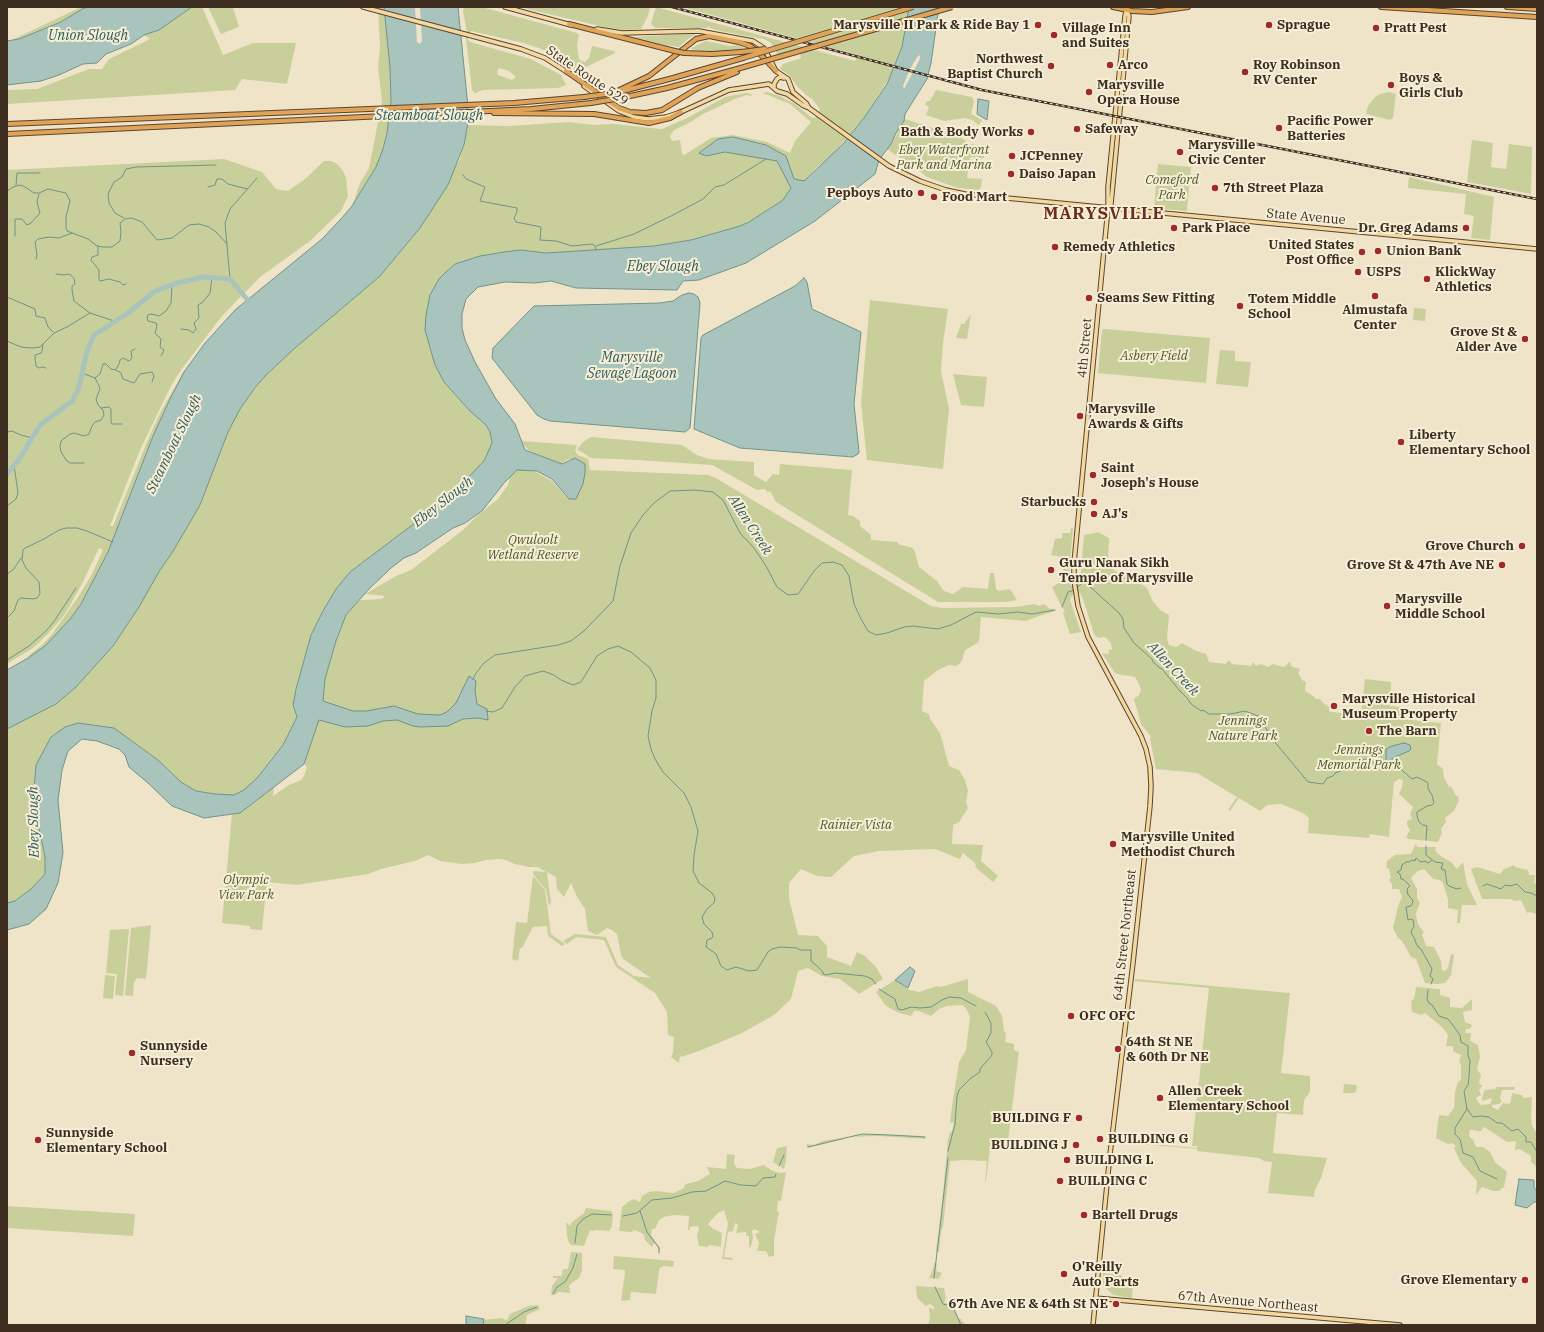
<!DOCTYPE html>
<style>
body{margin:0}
#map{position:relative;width:1544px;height:1332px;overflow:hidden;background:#f0e4c8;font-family:"IBM Plex Serif",serif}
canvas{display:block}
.frame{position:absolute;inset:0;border:8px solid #3d2e20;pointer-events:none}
</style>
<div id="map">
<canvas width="1544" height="1332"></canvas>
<div class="frame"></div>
</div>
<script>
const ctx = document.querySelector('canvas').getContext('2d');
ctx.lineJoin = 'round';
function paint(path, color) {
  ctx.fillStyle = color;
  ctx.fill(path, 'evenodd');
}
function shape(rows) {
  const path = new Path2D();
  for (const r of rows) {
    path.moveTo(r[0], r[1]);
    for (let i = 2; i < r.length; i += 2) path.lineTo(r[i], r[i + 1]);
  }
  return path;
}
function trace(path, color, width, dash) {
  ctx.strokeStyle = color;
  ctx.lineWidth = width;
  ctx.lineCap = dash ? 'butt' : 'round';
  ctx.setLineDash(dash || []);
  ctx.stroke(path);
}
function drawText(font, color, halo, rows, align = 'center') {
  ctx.font = font + ' "IBM Plex Serif",serif';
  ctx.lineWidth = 4;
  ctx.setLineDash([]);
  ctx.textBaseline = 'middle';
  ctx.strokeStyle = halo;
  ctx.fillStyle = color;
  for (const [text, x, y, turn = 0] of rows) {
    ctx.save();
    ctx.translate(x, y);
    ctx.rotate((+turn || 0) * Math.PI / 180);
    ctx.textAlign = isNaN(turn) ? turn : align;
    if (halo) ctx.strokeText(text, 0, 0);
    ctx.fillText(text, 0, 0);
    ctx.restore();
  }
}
paint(shape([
 [81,7,92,7,84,8,61,22,19,39,10,41],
 [192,7,206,7,203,9,223,55,253,43,296,43,287,84,242,79,235,90,7,104,7,90,37,89,89,69,102,69,109,59,150,39,144,35,159,30],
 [208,7,233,7,239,27,221,34],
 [378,7,384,7,390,68,391,101,387,133,383,149,376,167,352,206,360,183,369,168,382,102,378,67,380,46],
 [464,7,481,7,493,10,577,33,579,35,577,45,579,59,581,61,585,62,589,58,592,46,614,51,615,53,576,72,557,57,539,48,523,43,471,31,468,39,470,42,531,59,561,75,566,85,558,88,483,90,475,93,472,90,466,39,467,33,463,11],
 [499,68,509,71,516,77,512,80,498,75,497,72],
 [519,7,650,7,648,16,641,29,623,30,608,28],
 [656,7,855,61,858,55,682,7,912,7,905,42,894,65,892,74,864,118,833,154,815,169,804,181,791,188,783,200,749,222,741,226,691,240,654,246,546,253,521,250,480,256,455,264,446,272,425,330,435,365,444,382,470,411,486,425,490,432,492,443,484,461,448,498,350,572,336,589,323,611,311,635,296,689,293,705,297,717,283,745,258,777,244,790,234,795,215,794,196,791,181,782,158,760,114,728,78,723,36,765,34,789,37,818,45,857,45,874,31,889,15,901,7,903,7,729,56,704,76,687,113,646,139,607,160,570,172,553,200,505,228,432,240,409,265,376,295,348,379,277,420,228,460,159,464,145,468,125,508,126,569,122,593,125,613,124,661,129,662,130,662,129,687,118,725,97,746,93,751,94,752,96,747,95,735,99,703,114,689,123,674,130,670,136,672,141,680,140,682,153,684,155,711,138,733,135,767,142,790,153,795,141,811,122,790,104,763,93,767,92,780,96,795,104,811,117,815,118,820,109,812,99,806,95,796,85,790,76,780,69,783,64,801,58,799,49,778,55,771,43,764,39,720,31,710,28,708,26,707,28,656,28,651,24],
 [698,33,688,39,679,47,665,45,634,37],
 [706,41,730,46,739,45,744,48,741,50,735,51,711,51,694,50,691,48],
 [936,90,972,97,974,102,971,114,982,120,979,125,972,120,965,118,944,121,926,115,929,107,925,104,927,101,930,101],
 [1389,92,1396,94,1393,118,1390,120,1366,114,1368,106,1375,97,1380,94],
 [905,119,961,137,969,144,985,146,984,158,970,157,967,178,982,179,981,187,979,190,958,188,932,179,925,176,925,175,887,149,893,141],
 [1472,140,1493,143,1491,167,1506,169,1509,144,1532,147,1531,194,1467,182],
 [224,159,262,172,276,189,288,191,305,179,324,161,331,161,337,164,343,171,346,178,348,196,341,211,310,241,260,277,222,316,181,370,171,386,140,450,110,526,113,526,149,437,161,411,184,371,193,360,170,399,153,436,108,552,81,604,71,618,57,634,45,646,28,658,28,656,42,645,52,634,78,597,91,576,103,550,99,548,82,584,65,614,48,634,33,648,7,664,7,170],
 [1158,164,1191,167,1187,210,1186,211,1154,208],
 [1409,177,1494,197,1490,240,1471,238,1474,216,1464,214,1466,194,1408,188],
 [870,300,948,309,943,343,941,371,949,409,943,469,867,460,861,403],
 [1414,308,1426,309,1425,321,1413,320],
 [971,314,967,339,956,338,960,327,961,324,964,324],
 [1105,329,1210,338,1206,383,1098,373,1102,330],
 [1220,350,1235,351,1235,361,1251,362,1248,387,1216,384],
 [953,374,987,377,984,407,961,405],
 [591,437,682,445,697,455,709,459,754,462,754,475,766,482,773,474,779,475,780,464,852,470,848,515,853,516,860,521,860,526,871,535,871,540,898,542,898,544,913,548,915,552,919,567,937,581,944,591,953,594,963,587,988,589,990,573,994,573,996,589,999,591,1010,589,1017,600,1007,602,938,602,776,502,770,491,767,492,765,489,757,490,712,465,638,460,590,458,582,452,577,450,583,442],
 [521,441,577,445,575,451,578,455,588,459,590,470,708,475,714,477,931,606,942,608,1015,607,1034,604,1040,606,1043,604,1046,605,1048,608,1054,609,1055,611,1039,616,1026,621,981,617,979,642,965,650,962,661,957,666,949,665,938,670,924,681,922,711,929,714,930,719,940,733,949,766,959,770,965,780,968,791,966,802,968,808,959,822,953,825,952,844,983,845,981,861,998,876,993,882,975,867,976,864,963,853,960,859,935,849,879,851,854,856,831,877,817,876,801,869,789,883,789,898,798,935,818,936,827,946,827,957,846,964,851,966,857,952,865,956,876,967,883,979,859,994,840,979,822,976,808,968,798,971,791,999,774,1015,742,1033,699,1051,681,1057,680,1056,679,1063,671,1057,673,1053,674,1037,668,1035,667,1012,655,993,616,967,604,940,576,937,567,944,563,941,575,934,606,937,618,965,634,976,651,978,623,959,621,955,617,934,612,930,607,928,597,935,588,931,585,909,577,897,571,883,564,897,557,889,556,877,547,872,551,902,549,906,546,890,533,874,533,871,546,872,538,867,528,867,515,864,506,860,498,859,486,860,474,863,462,864,440,861,428,855,415,861,381,869,368,874,297,885,267,882,262,930,250,929,250,926,222,923,232,813,274,787,273,796,289,785,301,780,304,776,307,767,304,764,314,734,322,701,325,679,336,641,346,615,360,600,382,599,385,596,365,594,396,576,411,570,463,530,478,515,498,499,508,485,511,473,522,466,534,471,552,481,568,499,575,497,577,461,569,459,560,464,528,450],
 [1071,528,1073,528,1069,573,1071,586,1078,584,1080,581,1084,535,1091,534,1098,532,1109,538,1108,560,1114,570,1136,583,1143,585,1147,588,1152,600,1160,610,1169,615,1167,638,1169,645,1176,647,1182,643,1194,650,1206,654,1209,662,1226,664,1229,660,1232,664,1251,666,1253,662,1256,666,1261,664,1268,667,1273,664,1283,667,1286,666,1290,661,1291,666,1295,668,1299,668,1300,670,1298,673,1302,680,1306,682,1305,691,1313,696,1316,699,1320,699,1325,705,1327,704,1327,706,1329,706,1329,711,1332,712,1361,715,1365,679,1391,682,1390,706,1403,707,1401,719,1441,723,1437,764,1443,769,1444,778,1449,787,1451,786,1456,796,1458,796,1459,800,1454,811,1445,818,1446,822,1441,829,1442,833,1438,842,1408,839,1406,837,1410,830,1407,825,1407,821,1412,819,1410,814,1413,807,1399,794,1402,787,1403,780,1399,779,1394,782,1389,837,1370,834,1369,838,1308,833,1309,818,1303,813,1281,804,1267,805,1260,811,1239,798,1230,811,1228,810,1237,797,1197,773,1156,769,1150,739,1151,737,1141,724,1134,699,1139,695,1141,690,1139,684,1135,677,1117,674,1114,672,1102,653,1109,654,1109,649,1112,650,1111,643,1105,637,1098,638,1094,634,1083,599,1080,593,1072,595,1070,600,1081,632,1070,634,1063,613,1065,611,1061,606,1052,587,1064,580,1067,572,1064,572,1063,569,1066,560,1058,556,1051,555,1055,539,1062,538,1062,533,1070,533],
 [1416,843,1417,847,1436,847,1435,850,1439,855,1451,862,1457,869,1463,862,1467,884,1477,905,1462,905,1460,923,1457,923,1458,910,1448,908,1448,900,1443,883,1440,880,1433,879,1424,869,1418,871,1411,878,1417,889,1417,898,1420,903,1416,913,1416,915,1418,924,1424,933,1422,934,1426,946,1434,947,1441,961,1442,970,1445,971,1448,968,1451,954,1454,955,1451,975,1445,983,1437,984,1425,983,1416,959,1411,957,1402,941,1398,938,1393,928,1398,906,1402,897,1399,889,1392,889,1392,884,1390,882,1389,879,1391,878,1389,869,1386,868,1387,861,1395,855,1411,854],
 [1514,865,1515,867,1528,870,1529,875,1535,875,1534,883,1537,884,1537,914,1530,912,1527,913,1521,900,1514,901,1511,899,1482,899,1481,896,1471,869,1477,867,1500,874,1504,869],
 [533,876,545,890,551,934,565,944,562,946,548,936,547,926,533,927,522,948,520,948,518,961,512,959,516,922,527,923],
 [151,925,146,979,137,978,134,982,133,996,125,995,131,928],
 [129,929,123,996,115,995,117,974,106,973,110,930],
 [105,975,115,976,113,999,103,998],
 [968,979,968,992,996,1006,1002,1016,1004,1031,1006,1033,1005,1042,1014,1044,1014,1050,1019,1052,1007,1149,990,1149,986,1181,985,1181,987,1161,964,1160,950,1161,943,1227,941,1232,939,1252,936,1251,941,1214,948,1140,950,1132,952,1132,954,1123,950,1122,952,1106,959,1062,966,1050,970,1017,966,1008,962,1005,947,1006,939,1009,931,1016,919,1011,914,1011,911,1016,899,1013,886,1006,876,992,895,980,910,990,919,992,937,986,941,987],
 [1135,979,1290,993,1281,1073,1310,1076,1310,1092,1304,1100,1303,1115,1277,1113,1273,1153,1327,1158,1321,1178,1315,1190,1314,1197,1268,1193,1272,1162,1264,1161,1259,1158,1197,1151,1197,1149,1118,1142,1118,1141,1197,1148,1197,1146,1192,1146,1209,988,1135,981],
 [1416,987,1440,989,1440,995,1450,998,1450,1007,1462,1008,1472,999,1472,1010,1463,1012,1465,1022,1472,1025,1471,1028,1465,1030,1466,1033,1471,1033,1470,1040,1472,1042,1478,1045,1480,1057,1477,1069,1481,1075,1479,1083,1482,1086,1479,1090,1481,1095,1476,1098,1478,1102,1481,1105,1490,1104,1492,1099,1491,1098,1483,1101,1482,1100,1483,1094,1485,1090,1495,1089,1497,1087,1515,1087,1514,1090,1502,1090,1500,1098,1502,1102,1499,1104,1492,1105,1492,1107,1498,1110,1503,1103,1509,1104,1511,1101,1512,1093,1522,1095,1523,1098,1532,1097,1531,1115,1532,1126,1537,1133,1537,1167,1531,1162,1531,1156,1520,1149,1515,1150,1516,1141,1507,1142,1484,1127,1481,1131,1477,1131,1474,1130,1470,1130,1469,1136,1473,1140,1476,1147,1483,1147,1490,1152,1495,1162,1507,1172,1504,1187,1499,1191,1493,1191,1482,1187,1476,1195,1477,1181,1461,1163,1454,1148,1456,1146,1452,1143,1448,1144,1436,1138,1439,1115,1448,1116,1454,1108,1455,1092,1458,1082,1461,1080,1461,1065,1459,1061,1461,1055,1453,1051,1453,1046,1446,1046,1448,1035,1442,1027,1425,1013,1421,1015,1412,1012,1411,1001,1414,999],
 [1344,1084,1357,1085,1356,1092,1353,1093,1343,1093],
 [866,1134,921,1136,925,1137,926,1139,878,1136,848,1137,840,1140,807,1148,807,1144,814,1145,823,1141],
 [787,1146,786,1161,784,1169,773,1162,777,1148],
 [727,1154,735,1155,734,1164,737,1168,750,1169,764,1165,773,1171,780,1173,786,1172,781,1201,778,1201,777,1212,779,1211,774,1241,774,1256,769,1257,766,1251,758,1251,757,1250,759,1243,755,1234,759,1233,759,1231,754,1229,752,1231,753,1239,750,1249,749,1245,749,1236,746,1236,746,1232,736,1233,738,1225,735,1223,733,1231,728,1232,724,1257,733,1258,732,1260,722,1259,728,1223,724,1210,718,1213,708,1224,712,1228,722,1233,721,1247,709,1245,708,1247,699,1246,697,1236,699,1228,698,1226,690,1227,690,1230,688,1230,689,1216,674,1215,664,1217,659,1220,655,1229,652,1229,651,1235,660,1248,660,1253,656,1244,654,1243,652,1247,645,1240,644,1235,642,1233,634,1230,632,1232,619,1231,622,1207,628,1202,634,1199,640,1202,642,1196,649,1192,656,1191,674,1193,684,1188,684,1186,686,1184,698,1181,710,1174,707,1167,726,1169],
 [7,1206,135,1214,133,1236,7,1228],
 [586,1208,611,1211,613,1214,612,1226,609,1231,596,1230,592,1231,590,1230,584,1246,571,1245,569,1243,567,1236,566,1222,570,1226,572,1222,584,1213],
 [571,1252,582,1253,582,1270,579,1278,569,1285,570,1293,559,1292,554,1295,551,1295,552,1286,558,1278,553,1278,553,1276,562,1276,563,1269,568,1269],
 [614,1256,674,1261,673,1267,664,1266,660,1268,659,1271,656,1294,631,1292,630,1300,621,1301,625,1273,625,1270,613,1269],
 [934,1263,937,1263,936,1271,942,1273,939,1279,929,1278,933,1269],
 [1103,1273,1121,1275,1125,1281,1133,1282,1132,1298,1113,1295,1102,1284],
 [916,1286,944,1288,946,1299,944,1303,953,1303,953,1308,958,1318,961,1319,962,1321,967,1325,928,1325,930,1318,929,1307,934,1310,934,1307,930,1304,926,1306,917,1298],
 [538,1305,540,1309,527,1315,526,1322,526,1325,483,1325,484,1320,501,1318,506,1320,508,1319,510,1314,528,1306]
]), '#c9cf9b');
const water = shape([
 [92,7,192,7,159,30,144,35,131,44,106,54,97,63,83,64,59,75,41,81,7,85,7,41,19,39,61,22,84,8,92,7],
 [384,7,458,7,469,117,464,145,448,185,420,228,379,277,295,348,265,376,255,388,240,409,228,432,200,505,172,553,160,570,139,607,113,646,76,687,56,704,7,729,7,670,28,658,45,646,71,618,81,604,108,552,153,436,170,399,184,372,205,343,235,310,322,239,340,220,352,206,376,167,383,149,387,133,391,101,390,68,384,7],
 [909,7,939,7,931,63,927,79,905,114,904,121,896,133,891,144,879,160,875,174,815,221,746,263,699,280,683,281,677,290,576,288,551,281,535,283,505,282,478,287,466,299,462,314,462,328,465,340,475,362,496,399,515,424,525,450,562,464,575,458,585,464,585,473,583,484,576,499,569,499,552,479,537,471,517,470,504,483,482,511,465,523,453,528,416,553,404,558,391,568,369,589,346,615,336,641,325,679,323,701,353,711,366,711,394,706,418,714,440,715,447,712,456,703,469,676,476,681,475,690,477,704,487,709,488,720,478,718,463,719,448,726,420,727,413,726,397,720,383,721,368,726,345,727,319,720,304,764,240,813,204,818,172,806,148,783,129,767,125,755,119,749,97,741,82,739,68,751,62,770,58,800,63,853,58,883,46,909,29,924,7,930,7,903,15,901,31,889,45,874,45,857,37,818,34,789,36,765,51,737,65,727,78,723,114,728,158,760,181,782,196,791,215,794,234,795,244,790,258,777,283,745,297,717,293,705,296,689,311,635,323,611,336,589,350,572,448,498,484,461,492,443,490,432,486,425,470,411,444,382,435,365,425,330,426,315,430,295,439,279,446,272,455,264,480,256,504,252,521,250,546,253,654,246,691,240,740,226,749,222,783,200,791,188,777,161,725,152,706,156,699,153,718,139,733,137,766,145,786,156,794,179,804,181,843,144,864,118,887,84,902,47,909,7],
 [978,99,989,101,987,120,977,114,978,99],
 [804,278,807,282,812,309,861,332,854,404,859,452,858,454,853,457,740,448,694,429,701,338,703,335,795,286,804,278],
 [689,293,694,294,698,297,700,303,690,428,685,432,550,421,544,419,537,415,492,358,493,348,534,306,660,303,673,301,682,295,689,293],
 [1404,743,1410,745,1411,749,1409,751,1395,757,1389,762,1386,761,1386,749,1392,746,1404,743],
 [910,967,915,971,908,988,895,980,910,967],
 [1519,1179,1534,1180,1534,1188,1537,1190,1537,1202,1534,1202,1527,1208,1515,1205,1519,1179],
 [466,1316,484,1319,483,1325,466,1325,466,1316]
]);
paint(water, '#a9c4bc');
trace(water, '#6f938a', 1);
paint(shape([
 [415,7,420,7,422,41,420,44,417,42],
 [920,55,920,59,904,89,903,86,910,69,917,57]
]), '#f0e4c8');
trace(shape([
 [463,175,466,179,485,187,480,201,517,208,517,212,514,218,516,222,541,227,540,240,556,241,572,246,592,244,595,246,596,250],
 [16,185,17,173,40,173],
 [208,187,215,185,217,179,222,179,228,184,247,189],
 [7,191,13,187,20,185,25,187,34,193,39,193,48,189,66,193,70,201,66,217,66,227,67,231,88,239,97,246,103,247,112,247,120,241,121,232,120,223,125,219,132,218,142,222,157,240,172,238,189,225,199,224,209,227,216,232,227,244],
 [124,218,115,213,109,203,108,194,114,182,122,177,126,169,136,167,216,165],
 [15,236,15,219,22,219,27,225,31,223,40,213,37,202,39,194],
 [98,246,98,255,92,257,91,260,99,270,99,279,100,281,109,279,120,282,123,285,126,284],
 [596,246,634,234,673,215,703,199,715,187,724,185,766,159],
 [36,259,37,255,35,242,38,239,49,237,59,238,72,233],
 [56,274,64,275,69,274,74,278,75,284,72,286,72,290,74,301,90,313],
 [230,279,225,223,230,209,257,178],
 [7,297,35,309,36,316,45,318,48,327,53,332],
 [181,329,189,330,193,333,196,329,194,323,199,318,198,305,203,302,210,293,212,278],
 [7,341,21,347,32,348,40,347,54,333,67,327,90,313,114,321],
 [43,344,42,351,41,353,35,355,35,357,36,366,39,368,42,367,46,368],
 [161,356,164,350,160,347,161,339,155,333,157,326,156,323,148,321,147,318,148,315,151,314,159,316,166,311,171,303,172,285],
 [116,369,119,364,120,360,123,358,129,361,132,358,131,351,135,349],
 [82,373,95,378,99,386,100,389,96,399,98,405,103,410,104,415,101,420,95,422,92,426,89,434,84,436,74,433,70,434,61,441,60,446,61,452,66,460,70,463,84,463],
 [95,378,100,374,103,364,106,364,111,369,116,370,121,373,123,379,134,383,140,374,152,372,154,376,152,382],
 [7,397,7,410],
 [101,408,109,407,111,409,111,422,112,424,122,424],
 [7,432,12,431,21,435,32,438],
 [7,506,16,499,18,493,14,465],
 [7,574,13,570,21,558],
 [1077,588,1082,583,1087,584,1119,613,1123,619,1124,628,1134,643,1152,659,1153,662,1158,666,1158,667,1162,669,1180,691,1188,699,1191,704,1201,711,1203,710,1209,714,1230,714,1245,711,1258,716,1274,741,1308,782,1323,784,1327,778,1333,776,1335,773,1351,767,1356,762,1367,759,1380,766,1386,767,1396,765,1412,779,1417,777,1425,781,1428,783,1428,789,1432,795,1434,803,1432,805,1427,806,1417,812,1417,816,1419,822,1423,825,1427,826,1426,840],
 [1062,607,1068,592,1074,590],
 [7,618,14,611,18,600,21,598,33,599,37,598,40,594,39,582,26,568,22,560,23,550,25,548,44,539,59,530,66,528,77,528,87,531,113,542],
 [7,660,29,646,46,631,55,620,76,588],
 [473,679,476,673,484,663,495,655,558,645,571,641,585,630,613,601,620,566,631,533,643,515,654,503,670,491,695,490,713,492,723,500,740,533,754,548,766,566,777,587,788,595,798,594,814,571,822,563,833,562,842,565,849,576,854,604,861,619,868,631,876,635,887,633,904,627,913,626,938,629,951,625,976,612,998,614,1018,612,1032,614,1055,610],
 [486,711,493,712,502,708,515,687,525,676,543,671,554,675,561,680,573,685,581,682,597,656,608,649,618,646,631,652,650,668,656,680,656,698,652,711,648,736,651,749,655,759,663,772,684,793,691,807,698,831,694,855,693,871,699,883,712,893,715,898,714,903,707,909,702,917,704,924,712,932,713,936,712,938,707,940,706,947,716,954,721,966,727,970,736,967,749,971,757,970,768,952,772,949,780,947,797,948,800,950,811,950,811,961,817,966,823,972,823,974,826,975,835,973,865,976,872,979,876,984],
 [1426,846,1426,855,1435,862,1443,863,1441,869,1445,870,1447,884,1449,886,1457,889,1461,888],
 [1483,886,1487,884,1501,889,1505,885,1510,886,1517,884,1525,892,1531,893,1537,896],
 [1431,984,1433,979,1430,976,1432,969,1421,949,1418,947,1415,941,1415,939,1411,933,1412,929,1414,927,1413,920,1411,919,1408,920,1406,907,1411,906,1413,902,1412,899,1408,895,1407,889,1410,886,1403,879,1401,879,1400,874,1397,872,1401,870,1402,865,1406,862,1409,862,1412,860,1415,861,1416,858,1421,862,1425,861,1428,863,1432,860],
 [879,989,895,999,898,1009,902,1010,911,1007,920,1008,931,1007,942,1000,949,997,961,998,976,1006],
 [1428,990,1427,999,1429,1003,1432,1005,1439,1016,1448,1019,1452,1024,1460,1035,1461,1042,1468,1046,1468,1056,1470,1060,1469,1077,1468,1085,1464,1091,1467,1109,1473,1117,1481,1116,1489,1117,1497,1123,1502,1123,1512,1131,1518,1129,1526,1137,1526,1142,1531,1142,1537,1152],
 [1467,1109,1455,1128,1455,1134,1460,1139,1463,1153,1473,1157,1480,1171,1497,1179],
 [808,1147,862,1134,891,1135,925,1137],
 [948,1151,955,1124,957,1096,959,1090,971,1078,980,1072,980,1069,992,1055,992,1052,986,1042,991,1033,991,1023,985,1012],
 [779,1166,784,1155],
 [640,1211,647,1232,659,1248,659,1253],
 [623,1216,637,1213,652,1200,672,1198,692,1192,706,1191,725,1181,741,1185,756,1186,763,1178,775,1177,776,1174],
 [575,1243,577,1226,583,1219,592,1214,611,1215],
 [934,1278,948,1158],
 [935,1287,943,1304,953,1307,961,1325],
 [553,1294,557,1287,565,1282,573,1268,577,1254],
 [505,1325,524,1312,537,1307]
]), '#6f938a', 1);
trace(shape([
 [7,474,18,461,40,425,72,401,79,387,87,351,94,335,128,313,155,291,177,283,203,277,230,279,252,305]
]), '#a9c4bc', 5);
const major = shape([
 [363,7,521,49,545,58,567,72],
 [505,7,571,25],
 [597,29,622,33,699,31,753,41,764,48,776,71,788,79,793,92,806,103,809,108],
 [584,86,619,111,634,117,648,119,666,117,681,112,729,90,769,84,777,91,787,94,804,106,809,108,889,166,920,181,946,190,965,194,1537,249],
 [774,87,774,84,777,79,780,77,784,78],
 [1108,208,1111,204,1129,16,1127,11],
 [1095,1298,1400,1325],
 [1093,1325,1110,1154,1133,963,1150,806,1151,786,1150,767,1146,749,1141,736,1088,637,1078,606,1074,580,1074,563,1108,208,1108,187,1125,16,1127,7]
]);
const highway = shape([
 [1113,7,1132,11,1152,12,1188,7],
 [1381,7,1537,17],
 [1507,7,1537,9],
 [569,24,675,51],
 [684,53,712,54,741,52],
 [566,71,619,108,630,112,646,113,662,110,698,88,737,72],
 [623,91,673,78,743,58],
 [613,93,649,76,696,39,709,36,739,42,750,46,758,52,776,71],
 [621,98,667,88,737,69],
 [494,113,594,114,649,123,670,118,681,112],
 [7,124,514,103,584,97],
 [7,134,531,109,591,103]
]);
trace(major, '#5b4430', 5.5);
trace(highway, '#5b4430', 6);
trace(major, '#f3d9a0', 3.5);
trace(highway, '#e0a458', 4);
const rail = shape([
 [672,7,982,90,1537,199]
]);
trace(rail, '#3d2e20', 2.5);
trace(rail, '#f7eed8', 1, [3]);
const highwayBridge = shape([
 [675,51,684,53],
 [741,52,765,49],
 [743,58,913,7],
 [737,69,952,7],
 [584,97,613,93],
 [591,103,621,98]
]);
trace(highwayBridge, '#5b4430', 6, []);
trace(highwayBridge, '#e0a458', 4);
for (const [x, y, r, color] of [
 [1038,25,4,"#9e2a2b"],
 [1269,25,4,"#9e2a2b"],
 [1376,28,4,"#9e2a2b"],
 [1054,35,4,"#9e2a2b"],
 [1110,65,4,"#9e2a2b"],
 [1051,66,4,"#9e2a2b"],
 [1245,72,4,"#9e2a2b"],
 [1391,85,4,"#9e2a2b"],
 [1089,92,4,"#9e2a2b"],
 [1279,128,4,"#9e2a2b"],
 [1077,129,4,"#9e2a2b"],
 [1031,132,4,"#9e2a2b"],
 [1180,152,4,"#9e2a2b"],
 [1012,156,4,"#9e2a2b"],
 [1011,174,4,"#9e2a2b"],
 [1215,188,4,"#9e2a2b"],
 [921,193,4,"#9e2a2b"],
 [934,197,4,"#9e2a2b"],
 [1174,228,4,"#9e2a2b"],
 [1466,228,4,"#9e2a2b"],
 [1055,247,4,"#9e2a2b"],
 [1378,251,4,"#9e2a2b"],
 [1362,252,4,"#9e2a2b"],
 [1358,272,4,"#9e2a2b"],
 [1427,279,4,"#9e2a2b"],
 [1375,296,4,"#9e2a2b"],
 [1089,298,4,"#9e2a2b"],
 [1240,306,4,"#9e2a2b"],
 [1525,339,4,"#9e2a2b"],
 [1080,416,4,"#9e2a2b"],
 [1401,442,4,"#9e2a2b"],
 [1093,475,4,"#9e2a2b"],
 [1094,502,4,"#9e2a2b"],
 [1094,514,4,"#9e2a2b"],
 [1522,546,4,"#9e2a2b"],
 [1502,565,4,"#9e2a2b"],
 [1051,570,4,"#9e2a2b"],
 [1387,606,4,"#9e2a2b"],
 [1334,706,4,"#9e2a2b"],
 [1369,731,4,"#9e2a2b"],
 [1113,844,4,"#9e2a2b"],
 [1071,1016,4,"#9e2a2b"],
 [1118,1049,4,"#9e2a2b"],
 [132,1053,4,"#9e2a2b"],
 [1160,1098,4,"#9e2a2b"],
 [1079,1118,4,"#9e2a2b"],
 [1100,1139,4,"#9e2a2b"],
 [38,1140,4,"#9e2a2b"],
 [1076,1145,4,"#9e2a2b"],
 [1067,1160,4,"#9e2a2b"],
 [1060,1181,4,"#9e2a2b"],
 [1084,1215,4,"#9e2a2b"],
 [1064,1274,4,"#9e2a2b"],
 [1525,1280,4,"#9e2a2b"],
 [1116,1304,4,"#9e2a2b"]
]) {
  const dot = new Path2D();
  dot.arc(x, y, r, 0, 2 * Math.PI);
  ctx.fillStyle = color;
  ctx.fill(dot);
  trace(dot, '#f7eed8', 1.5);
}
drawText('bold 13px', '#3d2e20', '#f7eed8', [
 ["Marysville II Park & Ride Bay 1",1030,25,"right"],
 ["Sprague",1277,25],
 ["Village Inn",1062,28],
 ["and Suites",1062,43],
 ["Pratt Pest",1384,28],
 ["Northwest",1043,59,"right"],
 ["Baptist Church",1043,74,"right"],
 ["Arco",1118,65],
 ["Roy Robinson",1253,65],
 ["RV Center",1253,80],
 ["Boys &",1399,78],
 ["Girls Club",1399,93],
 ["Marysville",1097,85],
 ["Opera House",1097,100],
 ["Pacific Power",1287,121],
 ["Batteries",1287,136],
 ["Safeway",1085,129],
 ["Bath & Body Works",1023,132,"right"],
 ["Marysville",1188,145],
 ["Civic Center",1188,160],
 ["JCPenney",1020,156],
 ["Daiso Japan",1019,174],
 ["7th Street Plaza",1223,188],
 ["Pepboys Auto",913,193,"right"],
 ["Food Mart",942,197],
 ["Park Place",1182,228],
 ["Dr. Greg Adams",1458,228,"right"],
 ["United States",1354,245,"right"],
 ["Post Office",1354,260,"right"],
 ["Remedy Athletics",1063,247],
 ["Union Bank",1386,251],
 ["USPS",1366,272],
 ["KlickWay",1435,272],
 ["Athletics",1435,287],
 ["Seams Sew Fitting",1097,298],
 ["Totem Middle",1248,299],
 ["School",1248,314],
 ["Almustafa",1375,310,"center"],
 ["Center",1375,325,"center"],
 ["Grove St &",1517,332,"right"],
 ["Alder Ave",1517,347,"right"],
 ["Marysville",1088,409],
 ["Awards & Gifts",1088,424],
 ["Liberty",1409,435],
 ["Elementary School",1409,450],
 ["Saint",1101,468],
 ["Joseph's House",1101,483],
 ["Starbucks",1086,502,"right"],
 ["AJ's",1102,514],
 ["Grove Church",1514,546,"right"],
 ["Guru Nanak Sikh",1059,563],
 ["Temple of Marysville",1059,578],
 ["Grove St & 47th Ave NE",1494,565,"right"],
 ["Marysville",1395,599],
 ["Middle School",1395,614],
 ["Marysville Historical",1342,699],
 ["Museum Property",1342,714],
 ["The Barn",1377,731],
 ["Marysville United",1121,837],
 ["Methodist Church",1121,852],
 ["OFC OFC",1079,1016],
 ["64th St NE",1126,1042],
 ["& 60th Dr NE",1126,1057],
 ["Sunnyside",140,1046],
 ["Nursery",140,1061],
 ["Allen Creek",1168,1091],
 ["Elementary School",1168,1106],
 ["BUILDING F",1071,1118,"right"],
 ["Sunnyside",46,1133],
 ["Elementary School",46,1148],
 ["BUILDING G",1108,1139],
 ["BUILDING J",1068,1145,"right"],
 ["BUILDING L",1075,1160],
 ["BUILDING C",1068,1181],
 ["Bartell Drugs",1092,1215],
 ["O'Reilly",1072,1267],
 ["Auto Parts",1072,1282],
 ["Grove Elementary",1517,1280,"right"],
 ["67th Ave NE & 64th St NE",1108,1304,"right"]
], 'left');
drawText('13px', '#3d2e20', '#f7eed8', [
 ["State Route 529",587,76,34],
 ["State Avenue",1306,217,5],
 ["4th Street",1085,348,-85],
 ["64th Street Northeast",1125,935,-84],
 ["67th Avenue Northeast",1248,1302,5]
]);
drawText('italic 13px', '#4d5a26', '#f7eed8', [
 ["Ebey Waterfront",944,150],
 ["Park and Marina",944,165],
 ["Comeford",1172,180],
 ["Park",1172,195],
 ["Asbery Field",1154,356],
 ["Qwuloolt",533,540],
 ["Wetland Reserve",533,555],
 ["Jennings",1243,721],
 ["Nature Park",1243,736],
 ["Jennings",1359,750],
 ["Memorial Park",1359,765],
 ["Rainier Vista",856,825],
 ["Olympic",246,880],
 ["View Park",246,895]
]);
drawText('italic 14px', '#2f5d5a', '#f7eed8', [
 ["Union Slough",88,36],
 ["Steamboat Slough",429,116],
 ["Ebey Slough",663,267],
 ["Marysville",632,358],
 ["Sewage Lagoon",632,374],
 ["Steamboat Slough",174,444,-64],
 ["Ebey Slough",443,502,-38],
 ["Allen Creek",750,525,57],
 ["Allen Creek",1173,669,47],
 ["Ebey Slough",34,822,-91]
]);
ctx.letterSpacing = '1px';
drawText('bold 17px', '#6b2e1e', '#f7eed8', [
 ["MARYSVILLE",1104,214]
]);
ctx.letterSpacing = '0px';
</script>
